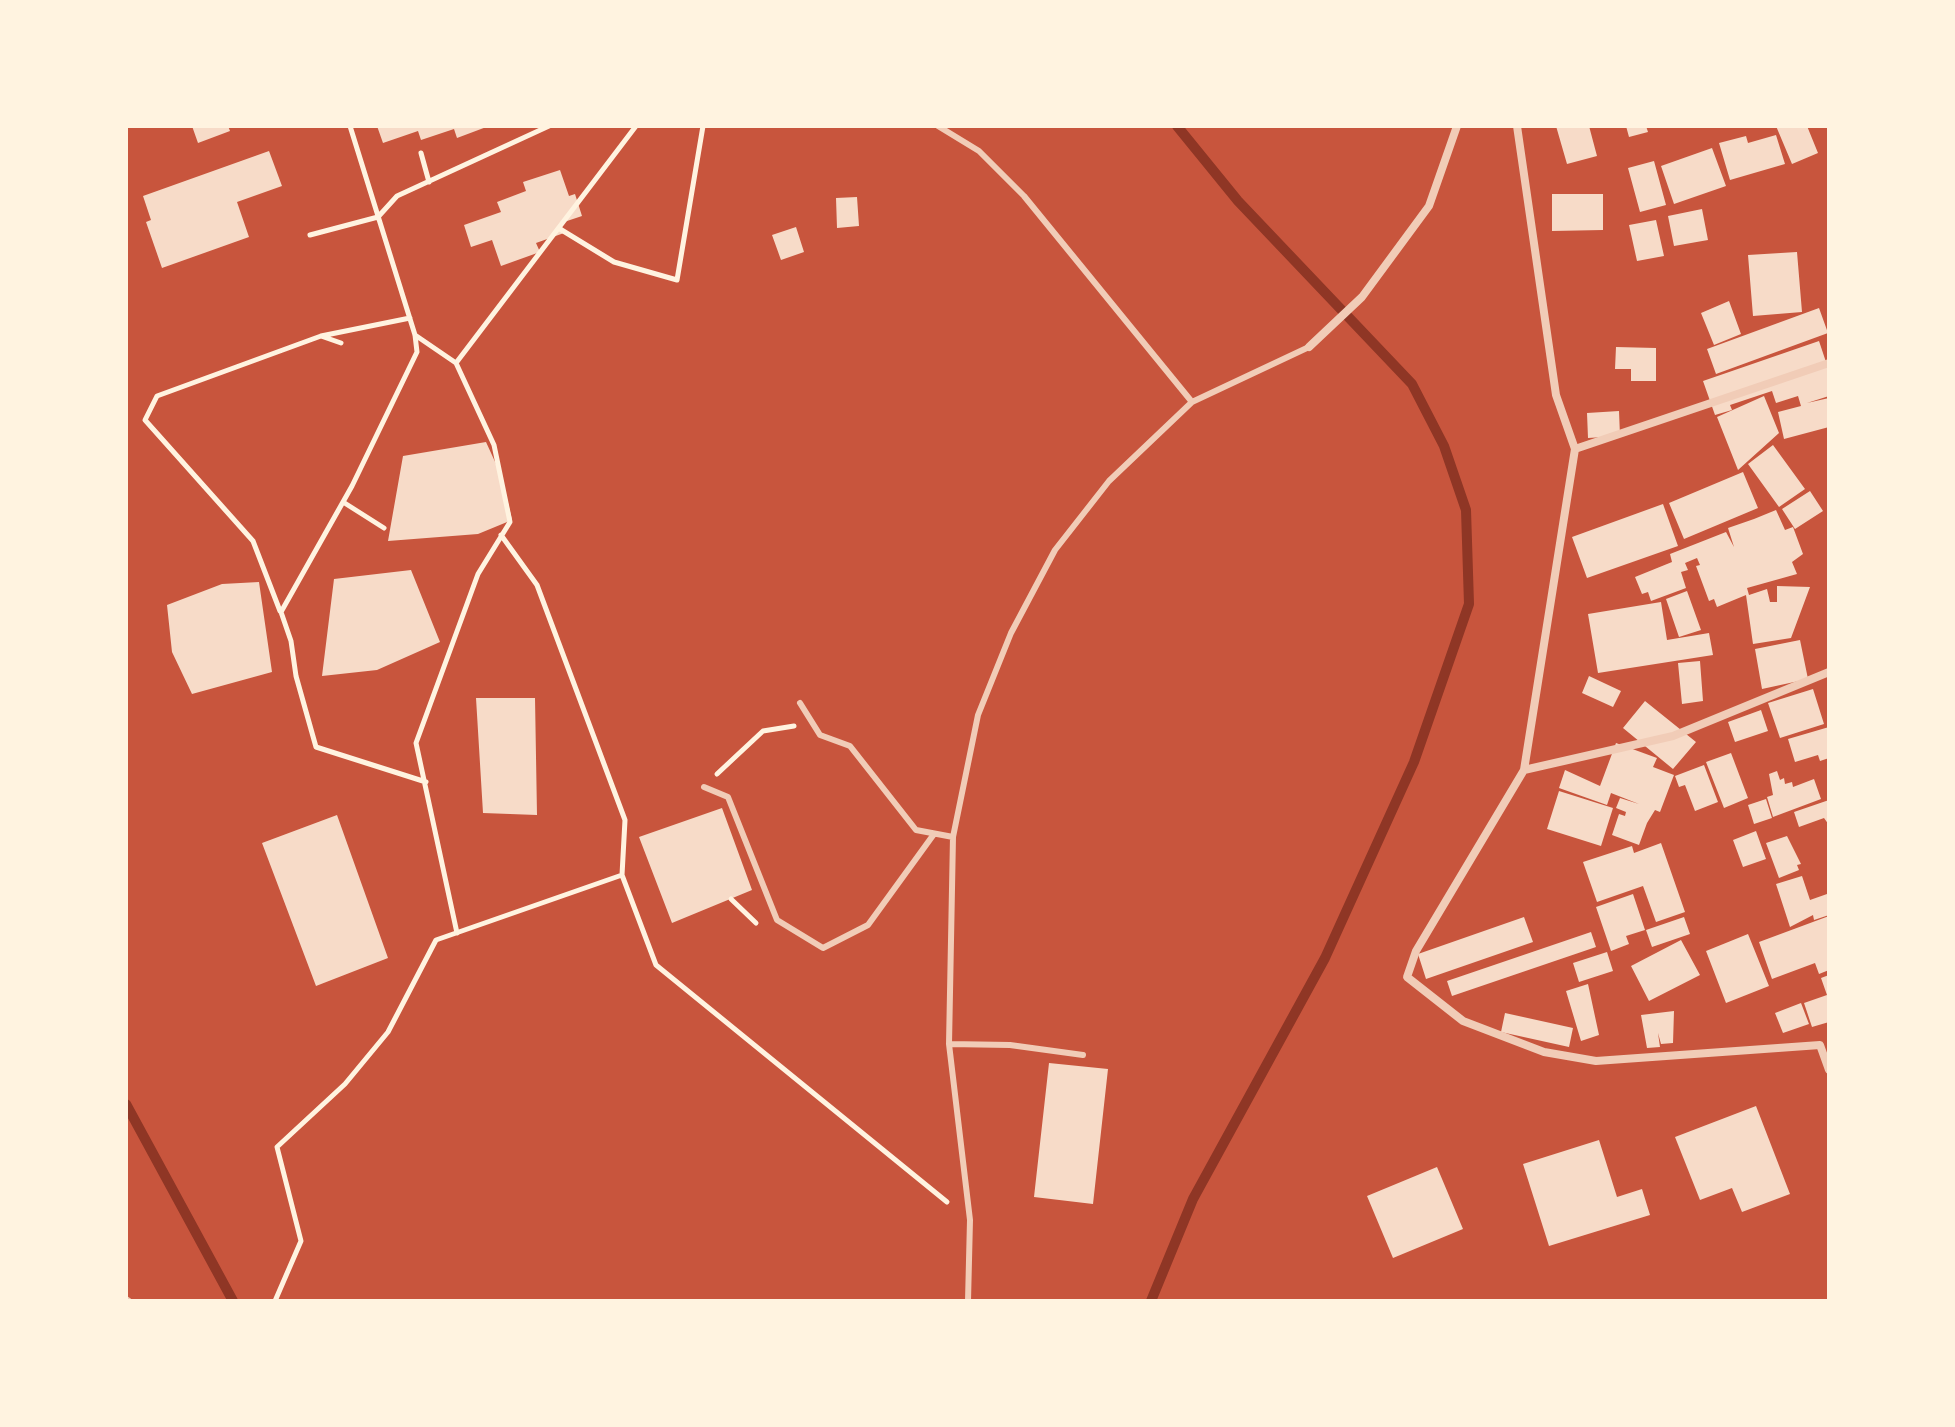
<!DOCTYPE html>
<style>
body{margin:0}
#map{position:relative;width:1955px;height:1427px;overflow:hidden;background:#c8553d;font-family:Mulish,sans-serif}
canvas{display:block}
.frame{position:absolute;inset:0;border:128px solid #fff3e0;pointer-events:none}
</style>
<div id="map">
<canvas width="1955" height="1427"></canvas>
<div class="frame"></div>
</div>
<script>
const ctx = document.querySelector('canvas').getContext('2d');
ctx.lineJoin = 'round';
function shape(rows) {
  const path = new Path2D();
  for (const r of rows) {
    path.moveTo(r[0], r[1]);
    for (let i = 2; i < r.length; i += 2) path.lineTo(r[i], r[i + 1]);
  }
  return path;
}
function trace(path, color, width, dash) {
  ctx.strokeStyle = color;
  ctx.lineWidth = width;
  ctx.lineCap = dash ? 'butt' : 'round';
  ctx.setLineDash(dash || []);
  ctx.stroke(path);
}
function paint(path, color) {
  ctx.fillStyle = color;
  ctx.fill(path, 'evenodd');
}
trace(shape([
 [126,1104,233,1301],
 [1151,1301,1193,1199,1325,958,1414,762,1469,604,1466,510,1444,446,1412,384,1238,201,1177,126]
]), '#8f3625', 10);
paint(shape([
 [192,126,228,126,230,131,198,143],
 [377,126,489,126,457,138,454,129,421,140,418,131,383,143],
 [1556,126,1589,126,1597,156,1567,164],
 [1626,126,1646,126,1648,132,1629,137],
 [1776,126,1807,126,1818,153,1792,164],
 [1776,135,1785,164,1730,180,1719,143,1746,136,1748,143],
 [1712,148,1726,186,1674,204,1661,166],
 [269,151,282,186,237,202,249,237,162,268,146,222,151,220,143,196],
 [1654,161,1666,205,1640,212,1628,168],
 [560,170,569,196,575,194,582,216,561,223,564,233,536,243,540,252,501,266,492,240,471,247,464,225,501,212,497,202,526,191,523,182],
 [1552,194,1603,194,1603,230,1552,231],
 [857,197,859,226,837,228,836,198],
 [1702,209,1708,240,1674,246,1668,216],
 [1656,220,1664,256,1637,261,1629,225],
 [796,227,804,252,781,260,772,235],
 [1797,252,1802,312,1753,316,1748,255],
 [1729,301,1741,334,1714,345,1701,313],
 [1819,308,1828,333,1716,374,1707,349],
 [1819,341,1829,371,1829,396,1807,403,1829,398,1829,427,1784,439,1778,412,1801,406,1798,396,1776,403,1772,391,1730,405,1732,410,1715,415,1703,381],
 [1616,347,1656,348,1656,381,1631,381,1631,369,1615,369],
 [1764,396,1779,433,1738,470,1717,417],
 [1619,411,1620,436,1588,438,1587,413],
 [486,442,502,477,512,520,478,534,388,541,403,456],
 [1773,445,1805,489,1779,507,1748,464],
 [1743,472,1758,508,1684,539,1669,503],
 [1810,491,1823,511,1795,529,1782,509],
 [1663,504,1678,546,1587,578,1572,537],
 [1776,510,1785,530,1793,527,1803,554,1792,562,1797,574,1747,588,1749,595,1767,589,1770,602,1777,602,1777,586,1810,587,1791,638,1753,644,1746,595,1717,607,1714,599,1709,601,1696,566,1700,565,1697,558,1685,563,1688,570,1681,572,1686,588,1651,601,1648,592,1642,594,1635,577,1672,562,1670,554,1726,532,1734,547,1728,528,1754,519,1765,545,1754,519],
 [411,570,440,642,377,670,322,676,334,579],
 [259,582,272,672,192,694,172,652,167,605,222,584],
 [1687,591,1701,630,1679,637,1666,599],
 [1661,602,1667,640,1709,633,1713,655,1598,673,1588,614],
 [1800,640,1808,679,1762,689,1755,649],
 [1700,661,1703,701,1682,704,1678,663],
 [1589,676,1621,691,1613,707,1582,693],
 [1813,689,1824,724,1780,738,1768,703],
 [476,698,535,698,537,815,483,813],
 [1645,701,1696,742,1673,769,1623,728],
 [1761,710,1768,731,1735,742,1728,722],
 [1829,727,1829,758,1820,761,1818,755,1795,762,1788,739],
 [1616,743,1657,758,1653,767,1674,775,1660,812,1655,810,1647,823,1639,845,1612,835,1619,814,1625,816,1626,812,1616,808,1620,798,1639,804,1611,793,1607,805,1559,788,1565,770,1600,786],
 [1731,753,1748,798,1724,808,1706,762],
 [1704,765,1718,802,1695,811,1685,785,1679,787,1675,776],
 [1777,771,1780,780,1784,778,1785,784,1792,782,1793,787,1814,779,1821,799,1773,817,1767,797,1773,795,1769,774],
 [1559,791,1613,808,1601,846,1547,829],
 [1766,799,1772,818,1754,824,1748,805],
 [1829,800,1829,825,1824,818,1799,827,1794,812],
 [722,808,752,890,672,923,639,837],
 [337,815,388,958,316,986,262,843],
 [1756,831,1766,859,1743,867,1733,840],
 [1787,836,1801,864,1797,865,1799,870,1779,878,1766,843],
 [1661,843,1685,912,1656,922,1643,886,1597,902,1583,862,1632,846,1634,853],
 [1802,876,1810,900,1827,894,1829,915,1814,920,1813,915,1790,927,1776,884],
 [1633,894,1645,930,1626,936,1629,944,1611,951,1596,907],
 [1829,916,1829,970,1819,974,1815,963,1772,979,1759,942],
 [1524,917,1533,942,1426,979,1418,954],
 [1684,917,1690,934,1652,947,1646,930],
 [1591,932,1596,947,1452,996,1447,981],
 [1748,934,1769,986,1726,1003,1706,951],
 [1681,940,1700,975,1649,1001,1631,966],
 [1607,952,1613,971,1579,982,1573,963],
 [1829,975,1829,1022,1812,1027,1804,1003,1827,995,1821,978],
 [1588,984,1599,1035,1581,1041,1566,991],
 [1801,1003,1809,1024,1783,1033,1775,1013],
 [1674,1011,1673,1043,1661,1044,1658,1033,1660,1047,1647,1048,1641,1015],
 [1505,1013,1573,1028,1569,1047,1501,1032],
 [1049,1063,1108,1069,1093,1204,1034,1197],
 [1756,1106,1790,1194,1742,1212,1732,1188,1700,1200,1675,1137],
 [1599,1140,1617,1197,1642,1189,1650,1215,1549,1246,1523,1164],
 [1437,1167,1463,1229,1393,1258,1367,1196]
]), '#f7dbc8');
trace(shape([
 [350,126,415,335,417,352,352,486,281,612,291,641,296,676,316,747,426,782],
 [421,153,429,182],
 [560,229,614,262,677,280,703,126],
 [310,235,378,217,397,196,549,126],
 [415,335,456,363,494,445,510,522,478,574,416,743,457,933],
 [341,343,321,336,410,318],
 [456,363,636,126],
 [343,502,384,528],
 [280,611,253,541,145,420,157,396,321,336],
 [717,774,763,731,794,726],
 [622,875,656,965,947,1202],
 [731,899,756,923],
 [275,1301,301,1241,277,1147,345,1084,388,1032,436,940,622,875,625,820,537,585,501,535]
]), '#fff3e0', 5);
trace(shape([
 [938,126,979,151,1024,196,1192,402],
 [800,703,820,735,850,746,916,830,953,837],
 [704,787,728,797,777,920,823,948,868,925,934,834],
 [949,1044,1010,1045,1083,1055],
 [126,1299,129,1301],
 [968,1301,970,1220,949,1044,953,837,978,715,1011,633,1055,550,1109,481,1192,402,1309,347]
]), '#f1ccb7', 6);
trace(shape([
 [1517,126,1556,395,1575,449,1524,770,1416,951,1407,977,1463,1021,1544,1052,1596,1061,1820,1045,1829,1070],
 [1309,347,1362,297,1429,206,1457,126],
 [1575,449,1829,363],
 [1524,770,1673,736,1829,672]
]), '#f1ccb7', 8);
</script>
